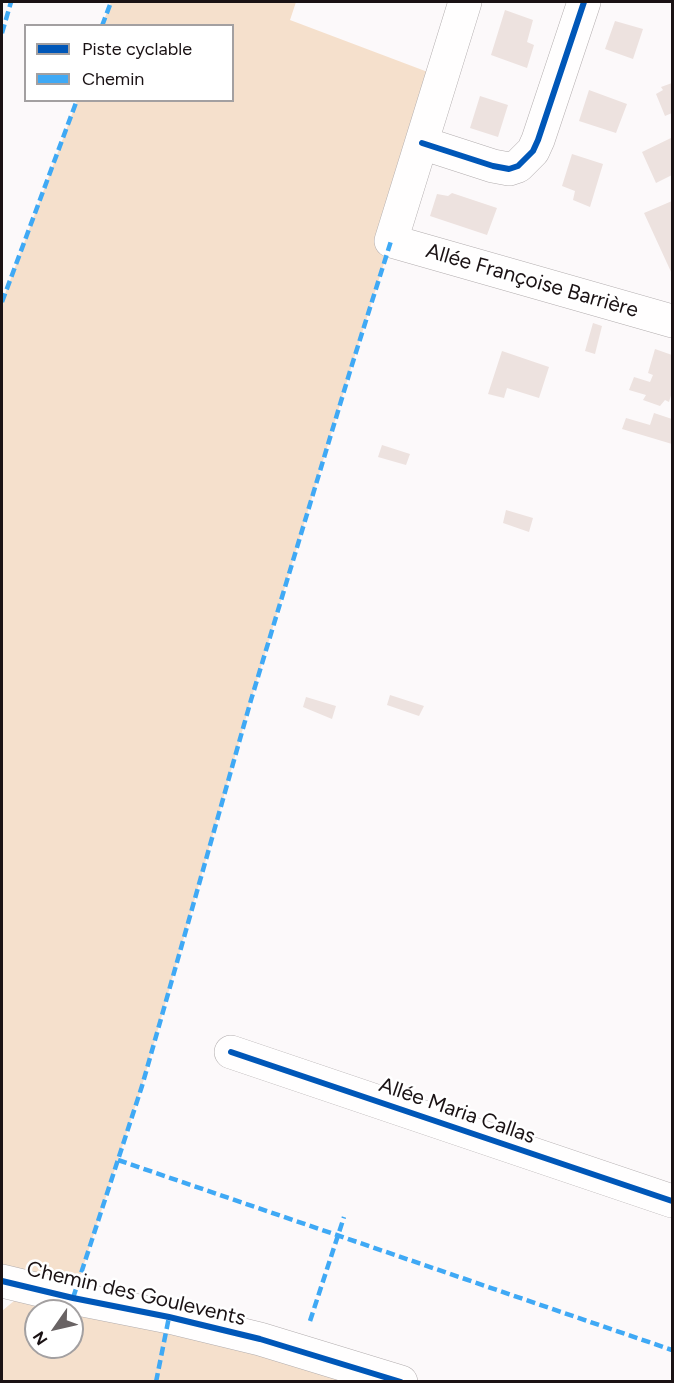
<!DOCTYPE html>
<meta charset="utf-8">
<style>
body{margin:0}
#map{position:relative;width:674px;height:1383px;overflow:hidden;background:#fcf9fa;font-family:Figtree,sans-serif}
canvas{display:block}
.frame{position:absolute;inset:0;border:3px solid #1a1214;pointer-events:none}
.legend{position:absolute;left:24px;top:24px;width:210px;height:78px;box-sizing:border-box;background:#fff;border:2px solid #a3a0a1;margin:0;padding:8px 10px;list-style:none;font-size:18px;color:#1a1214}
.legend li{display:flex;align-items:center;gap:12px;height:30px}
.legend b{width:30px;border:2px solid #a3a0a1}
.north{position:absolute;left:24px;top:1299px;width:60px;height:60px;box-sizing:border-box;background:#fff;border:2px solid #a3a0a1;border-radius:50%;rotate:236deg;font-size:16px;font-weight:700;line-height:24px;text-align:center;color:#1a1214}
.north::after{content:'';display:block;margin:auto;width:21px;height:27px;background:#696364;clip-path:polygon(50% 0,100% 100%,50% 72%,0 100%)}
</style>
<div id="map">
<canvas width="674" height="1383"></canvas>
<div class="frame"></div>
<ul class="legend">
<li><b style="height:8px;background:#0057b8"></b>Piste cyclable</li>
<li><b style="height:8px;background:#3fa9f5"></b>Chemin</li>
</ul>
<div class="north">N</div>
</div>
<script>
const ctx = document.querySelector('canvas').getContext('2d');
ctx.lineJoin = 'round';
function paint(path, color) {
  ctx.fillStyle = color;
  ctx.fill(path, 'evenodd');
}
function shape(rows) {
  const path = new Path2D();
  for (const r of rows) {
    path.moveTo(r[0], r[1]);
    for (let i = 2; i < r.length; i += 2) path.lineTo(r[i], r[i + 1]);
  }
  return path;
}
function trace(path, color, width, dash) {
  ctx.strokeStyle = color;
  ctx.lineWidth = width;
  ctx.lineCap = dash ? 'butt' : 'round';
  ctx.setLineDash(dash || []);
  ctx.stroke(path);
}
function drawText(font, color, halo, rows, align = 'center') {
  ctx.font = font + ' Figtree,sans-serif';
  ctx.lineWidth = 5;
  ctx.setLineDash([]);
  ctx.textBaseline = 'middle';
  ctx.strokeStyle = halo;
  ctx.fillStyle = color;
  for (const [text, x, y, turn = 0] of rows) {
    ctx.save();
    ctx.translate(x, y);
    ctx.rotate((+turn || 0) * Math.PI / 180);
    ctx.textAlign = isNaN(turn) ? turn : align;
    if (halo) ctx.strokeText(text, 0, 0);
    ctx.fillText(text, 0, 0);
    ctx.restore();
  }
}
paint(shape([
 [111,2,296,2,290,20,441,77,422,143,351,368,251,700,142,1086,73,1298,2,1281,2,302,77,101,232,100,232,26,102,25],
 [21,1295,401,1382,2,1382,2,1311],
 [36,1311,72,1311,72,1347,36,1347]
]), '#f5e0cc');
paint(shape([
 [505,10,533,20,527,42,534,45,527,68,491,55],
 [615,21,643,29,633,59,605,49],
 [672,83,672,113,665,116,656,94,663,90,661,87],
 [589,90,627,104,616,133,579,121],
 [480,96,508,105,498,137,470,128],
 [671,138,672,142,672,175,656,183,642,152],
 [572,154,603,164,590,207,573,200,575,191,562,186],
 [452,193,497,208,487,235,430,216,437,194,448,196],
 [672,201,672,274,644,213],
 [593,323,602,326,595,354,585,351],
 [655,349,672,355,672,392,669,402,665,400,660,406,643,400,646,395,629,390,634,377,650,382,653,375,648,373],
 [502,351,549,367,539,398,507,388,504,398,488,394],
 [654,413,672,419,672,444,622,429,626,418,650,425],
 [382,445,410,454,406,465,378,457],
 [506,510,533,518,529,532,503,523],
 [390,695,424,706,419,716,387,705],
 [306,697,336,706,332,719,303,707]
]), '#ede2df');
const minor = shape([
 [465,2,391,241,672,321],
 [422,143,493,166,509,169,518,166,533,151,538,140,584,2],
 [231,1052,672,1201],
 [2,1281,73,1298,169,1317,260,1339,401,1382]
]);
trace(minor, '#b2adae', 34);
trace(minor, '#fffefe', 33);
trace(shape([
 [102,26,111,2],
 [2,33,11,2],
 [2,302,77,100],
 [118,1160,672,1350],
 [73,1298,142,1086,251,700,351,368,391,241],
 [310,1321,344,1217],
 [156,1382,169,1317]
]), '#3fa9f5', 4.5, [9, 4.5]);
trace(shape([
 [422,143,493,166,509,169,518,166,533,151,538,140,584,2],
 [231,1052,672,1201],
 [2,1281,73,1298,169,1317,260,1339,401,1382]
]), '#0057b8', 6);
drawText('21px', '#1a1214', '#fff', [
 ["Allée Françoise Barrière",532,281,16],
 ["Allée Maria Callas",457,1111,19],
 ["Chemin des Goulevents",136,1294,13]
]);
</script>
